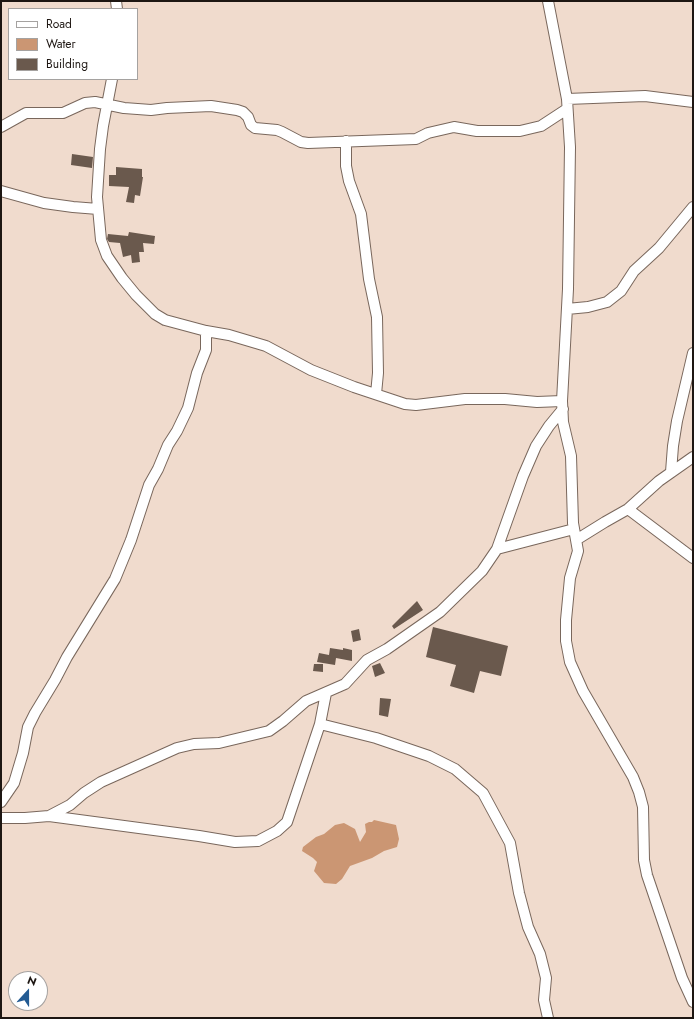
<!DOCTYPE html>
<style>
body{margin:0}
#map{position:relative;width:694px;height:1019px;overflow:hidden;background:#f0dbcd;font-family:Jost,sans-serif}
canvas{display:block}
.frame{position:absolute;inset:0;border:2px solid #1d1612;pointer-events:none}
.legend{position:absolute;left:8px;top:8px;width:130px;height:72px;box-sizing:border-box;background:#fff;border:1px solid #a5a2a0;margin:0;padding:5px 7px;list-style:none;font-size:12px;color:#1d1612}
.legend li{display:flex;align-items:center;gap:8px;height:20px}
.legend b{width:20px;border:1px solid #a5a2a0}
.north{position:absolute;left:8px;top:971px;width:40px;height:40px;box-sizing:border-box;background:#fff;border:1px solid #a5a2a0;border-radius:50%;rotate:21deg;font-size:11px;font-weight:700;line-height:16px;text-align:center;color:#1d1612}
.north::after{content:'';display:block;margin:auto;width:14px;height:18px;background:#235b93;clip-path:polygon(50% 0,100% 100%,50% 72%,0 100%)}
</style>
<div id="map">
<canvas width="694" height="1019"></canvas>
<div class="frame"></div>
<ul class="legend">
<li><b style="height:5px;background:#fff"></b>Road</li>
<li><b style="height:11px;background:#cb9673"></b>Water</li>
<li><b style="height:11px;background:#6a594d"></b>Building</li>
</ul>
<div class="north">N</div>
</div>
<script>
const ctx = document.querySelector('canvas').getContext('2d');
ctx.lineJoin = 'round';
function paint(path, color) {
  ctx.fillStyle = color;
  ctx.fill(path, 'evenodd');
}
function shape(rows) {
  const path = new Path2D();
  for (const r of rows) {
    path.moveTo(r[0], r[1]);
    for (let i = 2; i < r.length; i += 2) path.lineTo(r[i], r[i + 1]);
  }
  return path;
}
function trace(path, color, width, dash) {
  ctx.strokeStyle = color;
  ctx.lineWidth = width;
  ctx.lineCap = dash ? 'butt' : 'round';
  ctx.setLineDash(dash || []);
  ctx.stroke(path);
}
paint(shape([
 [374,820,396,825,399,839,397,847,384,851,372,858,350,866,342,879,336,884,324,883,314,871,317,862,313,858,302,851,303,847,316,837,324,834,335,825,344,823,355,829,360,842,366,832,365,824,369,822,372,822]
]), '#cb9673');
paint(shape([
 [72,154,93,157,92,168,71,165],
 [116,167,142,169,142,177,143,177,140,196,135,195,134,203,126,202,129,187,109,186,109,175,116,175],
 [129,232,155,236,154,244,143,243,144,252,139,252,140,262,132,263,131,255,123,257,120,243,109,242,107,239,108,234,128,236],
 [417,601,423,610,394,629,392,626],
 [433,627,508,646,501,676,480,671,474,693,450,686,456,665,426,657],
 [359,629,361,640,353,642,351,631],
 [330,648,343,650,343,648,352,650,352,661,336,658,335,665,317,662,319,653,329,655],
 [380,663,385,673,375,677,372,666],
 [314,664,323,664,323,672,313,671],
 [380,698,391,699,388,717,379,715]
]), '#6a594d');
const minor = shape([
 [116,1,117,9],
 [548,1,567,99,570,147,568,289,562,401,563,422,571,456,573,523,578,551,570,578,566,620,566,641,570,662,583,691,633,777,639,792,643,807,644,860,647,875,682,978,693,1002],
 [112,79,103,126,100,149,97,197,101,240,107,256,122,278,136,295,155,314,165,320,206,331,229,335,266,346,311,370,354,387,405,404,416,405,465,399,505,399,537,402,562,401],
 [567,99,645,96,693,102],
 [1,127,26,113,63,113,85,103,95,102,124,108,151,110,167,108,211,106,237,110,243,112,248,117,251,125,255,128,277,130,282,132,301,142,308,143,416,139,428,133,454,127,477,131,520,131,541,126,567,109],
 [346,141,346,166,349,181,361,214,369,279,377,317,378,373,376,394],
 [1,191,44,203,73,207,98,209],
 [567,309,588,307,607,302,621,291,634,271,659,248,693,207],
 [671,472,673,446,677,421,693,353],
 [628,509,693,558],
 [576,540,605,522,628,509,659,481,693,457],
 [497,549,574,529],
 [320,724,376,738,429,756,455,769,483,793,510,843,519,893,528,927,540,954,546,978,544,1000,548,1018],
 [1,802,14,783,23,753,28,727,35,713,55,680,67,657,115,579,131,540,149,485,158,469,168,445,177,431,188,408,197,373,206,350,206,331],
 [49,816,70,805,84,793,101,782,177,748,194,744,219,743,269,731,283,721,306,701,345,684,367,660,387,649,440,612,482,571,497,549,523,476,536,446,549,426,563,409],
 [1,818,25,818,49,816,199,836,235,842,258,841,277,831,287,822,320,724,326,693]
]);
trace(minor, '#79675c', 12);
trace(minor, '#fff', 10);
</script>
